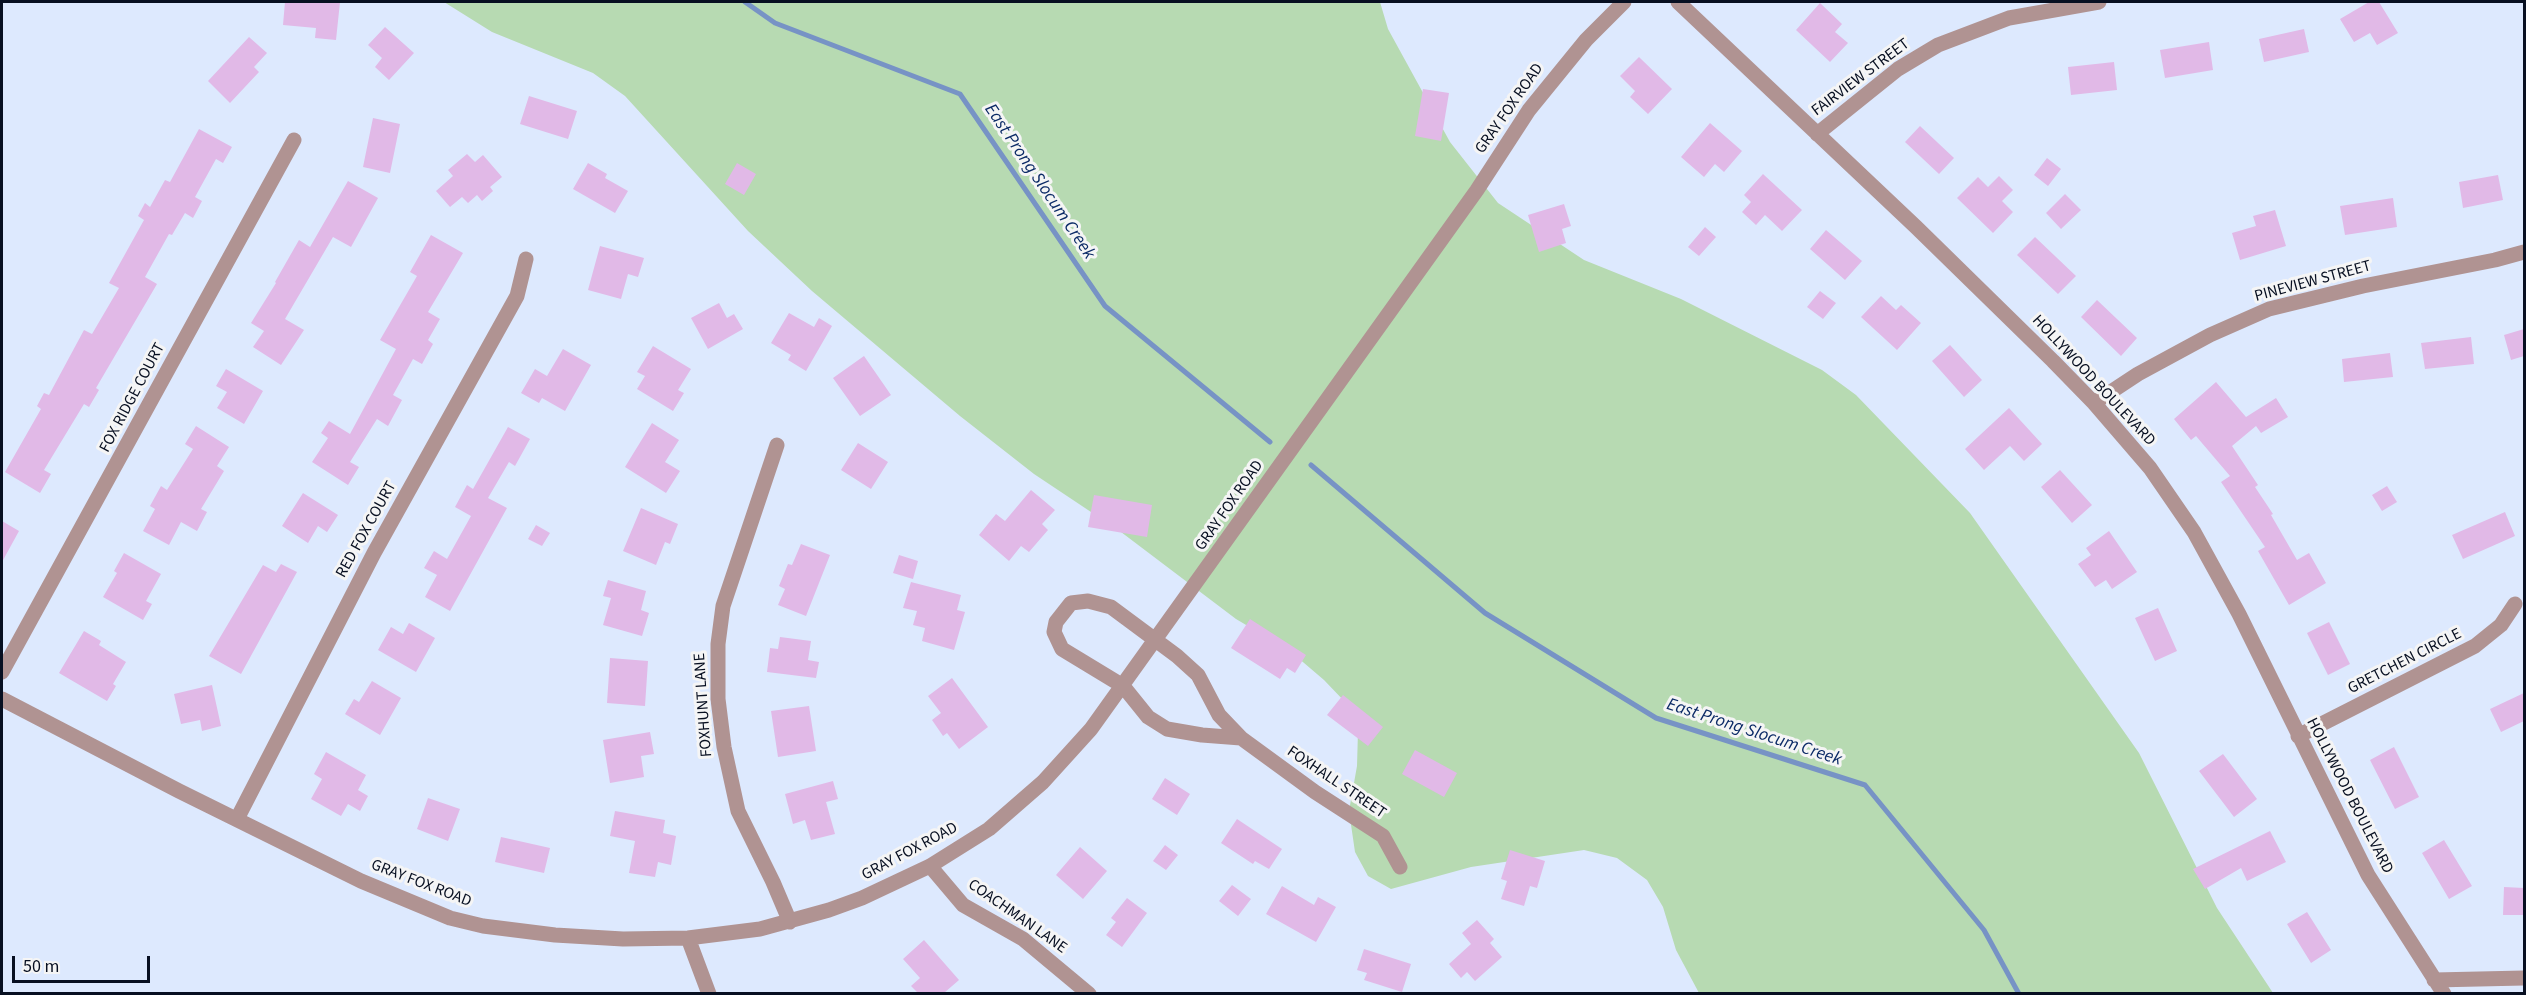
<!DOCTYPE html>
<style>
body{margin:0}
#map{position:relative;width:2526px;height:995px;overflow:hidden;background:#dde9fe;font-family:"Source Sans 3",sans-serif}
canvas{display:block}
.frame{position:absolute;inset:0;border:3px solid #070f21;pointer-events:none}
.scale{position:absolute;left:12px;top:956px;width:138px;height:27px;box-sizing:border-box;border:3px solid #070f21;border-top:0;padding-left:8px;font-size:18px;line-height:21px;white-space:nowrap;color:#070f21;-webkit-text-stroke:4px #f5f5f5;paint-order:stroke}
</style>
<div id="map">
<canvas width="2526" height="995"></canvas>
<div class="frame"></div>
<div class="scale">50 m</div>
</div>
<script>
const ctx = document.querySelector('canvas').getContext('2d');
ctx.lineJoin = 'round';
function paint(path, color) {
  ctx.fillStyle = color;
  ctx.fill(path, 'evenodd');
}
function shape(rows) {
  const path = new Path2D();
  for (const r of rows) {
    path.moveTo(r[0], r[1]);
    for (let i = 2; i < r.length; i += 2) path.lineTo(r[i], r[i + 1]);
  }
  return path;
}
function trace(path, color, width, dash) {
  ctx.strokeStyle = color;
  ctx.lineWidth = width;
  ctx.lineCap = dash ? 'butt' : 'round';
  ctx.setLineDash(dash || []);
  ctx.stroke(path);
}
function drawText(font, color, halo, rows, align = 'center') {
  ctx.font = font + ' "Source Sans 3",sans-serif';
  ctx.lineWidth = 6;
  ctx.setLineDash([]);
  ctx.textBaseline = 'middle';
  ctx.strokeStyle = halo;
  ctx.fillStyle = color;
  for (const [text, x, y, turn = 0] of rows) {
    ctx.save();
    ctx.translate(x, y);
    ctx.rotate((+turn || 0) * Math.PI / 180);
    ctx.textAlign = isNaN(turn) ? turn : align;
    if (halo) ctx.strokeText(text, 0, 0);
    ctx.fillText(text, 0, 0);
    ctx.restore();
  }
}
paint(shape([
 [444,2,1380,2,1388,29,1450,142,1498,203,1584,260,1681,299,1822,370,1856,395,1970,513,2139,753,2217,908,2273,993,1699,993,1676,950,1663,907,1647,880,1617,858,1584,850,1471,867,1391,889,1368,876,1355,852,1349,811,1357,766,1358,731,1346,703,1324,680,1290,651,1236,619,1121,532,1034,474,960,416,812,291,748,231,625,96,593,73,492,32]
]), '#b7dab2');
trace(shape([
 [745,2,775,23,960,94,1105,306,1270,442],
 [1311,465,1485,613,1656,718,1865,785,1984,930,2019,994]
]), '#7793c5', 5);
paint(shape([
 [285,2,340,2,336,40,315,38,316,28,283,25],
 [2369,2,2379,2,2398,33,2377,45,2370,33,2354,42,2340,19],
 [1820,3,1842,24,1835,32,1848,43,1830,62,1796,30],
 [385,27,414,53,389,80,375,67,382,58,368,45],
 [2304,29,2309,52,2264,62,2259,39],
 [249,37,267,53,254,67,259,72,230,103,208,81],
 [2209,42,2213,70,2165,78,2160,50],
 [1639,57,1672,89,1648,114,1630,97,1635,91,1620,76],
 [2114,62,2117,90,2071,95,2068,67],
 [1423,89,1449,93,1441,141,1415,136],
 [529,96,577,111,568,139,520,124],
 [373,118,400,124,390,173,363,167],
 [1710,123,1742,151,1724,172,1715,164,1704,177,1681,157],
 [1920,126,1954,158,1939,174,1905,142],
 [199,129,232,147,223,163,216,159,195,197,202,201,193,218,185,213,172,235,169,234,145,277,157,284,96,388,99,390,89,407,84,404,44,470,51,474,40,493,5,472,41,409,37,406,44,393,49,395,84,330,92,334,119,288,109,283,144,220,138,216,145,203,150,207,165,180,170,182],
 [467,154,475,162,483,155,502,177,490,187,493,191,482,201,477,195,468,203,462,197,450,207,436,191,453,176,448,170],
 [2047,158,2061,169,2048,186,2034,175],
 [588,163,607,174,605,178,628,191,615,213,573,189],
 [737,163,756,174,744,195,725,184],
 [1763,174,1802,210,1782,231,1765,215,1756,225,1742,212,1751,202,1744,195],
 [2498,175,2503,200,2463,208,2459,182],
 [1999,176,2013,190,2002,201,2013,212,1993,233,1957,198,1978,177,1988,187],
 [348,181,378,198,351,247,333,237,285,319,304,330,281,365,253,347,264,331,251,323,276,283,275,282,299,240,310,247],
 [2065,194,2081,210,2061,229,2046,213],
 [2393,198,2397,227,2345,235,2340,206],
 [1564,204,1571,226,1562,229,1566,243,1539,252,1528,215],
 [2275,210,2286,246,2240,260,2232,233,2256,226,2253,216],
 [1705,227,1716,237,1699,256,1688,247],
 [1826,230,1862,261,1845,280,1810,249],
 [431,235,463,253,428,312,440,319,428,340,433,344,422,364,413,359,393,395,402,400,388,426,377,419,350,462,359,467,348,485,312,462,328,438,321,433,329,421,350,434,396,349,380,340,417,276,410,272],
 [2035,237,2076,276,2058,294,2017,255],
 [600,246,644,258,638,277,628,274,621,299,588,290],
 [1820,291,1836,303,1823,319,1807,307],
 [1881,296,1896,310,1901,305,1921,323,1897,350,1861,317],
 [2097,300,2137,338,2121,356,2081,317],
 [719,303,727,318,734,314,743,329,708,349,691,318],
 [789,313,814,327,819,318,832,326,806,371,788,360,791,355,771,343],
 [2524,329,2524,356,2511,360,2504,335],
 [2471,337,2474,364,2425,369,2421,343],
 [1950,345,1982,380,1964,397,1932,361],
 [653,346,691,369,678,390,684,393,673,411,637,389,645,376,637,372],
 [563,349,591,365,565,411,542,398,539,403,521,393,535,369,547,376],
 [2390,353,2393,377,2344,382,2342,359],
 [864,356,891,395,860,416,833,378],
 [226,369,263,391,244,424,217,408,227,392,216,386],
 [2216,382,2246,417,2276,398,2288,417,2261,433,2256,426,2232,446,2258,485,2255,487,2273,514,2271,515,2297,560,2309,553,2326,583,2289,605,2258,551,2265,547,2221,482,2230,476,2196,436,2191,440,2174,419],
 [2009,408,2042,444,2024,461,2010,446,1984,470,1965,449],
 [652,423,679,440,665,462,680,471,666,493,625,467],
 [196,426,229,447,217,466,224,471,201,509,207,512,197,531,181,522,169,545,143,531,155,509,150,506,161,486,167,490,193,449,185,444],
 [508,427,530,439,515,466,509,462,488,498,507,508,450,611,425,597,437,575,424,568,434,551,447,559,471,516,455,507,467,485,473,489],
 [858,443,888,462,871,489,841,470],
 [2060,470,2092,505,2072,523,2041,487],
 [2387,486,2397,502,2382,511,2372,495],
 [1031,490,1055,510,1042,524,1048,530,1029,552,1021,546,1009,561,979,535,996,514,1005,521],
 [303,493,338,515,327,532,318,526,308,543,282,526],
 [1094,495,1152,505,1147,537,1088,527],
 [641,508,678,524,670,544,665,542,656,565,623,551],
 [2505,512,2515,536,2463,559,2452,535],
 [2,521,19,531,2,562],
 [536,525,550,533,542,546,528,539],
 [2109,531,2137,572,2112,589,2106,580,2095,587,2078,564,2091,555,2086,548],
 [801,544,830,555,806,616,778,605,785,589,779,586,788,564,792,565],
 [124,553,161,574,146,601,152,604,143,620,103,597,117,573,114,571],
 [899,555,918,561,913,579,893,573],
 [281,564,297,572,241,674,209,656,263,565,276,572],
 [608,580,646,591,641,610,649,613,642,636,603,625,611,598,603,596],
 [911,582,961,595,957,610,965,612,954,650,922,641,925,628,913,625,917,611,903,608],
 [2158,608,2177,651,2155,661,2135,618],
 [1250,619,1306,655,1295,673,1287,668,1280,679,1231,648],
 [2329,622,2350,664,2328,675,2307,633],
 [409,623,435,638,416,672,378,650,391,627,403,634],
 [84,631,101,641,99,645,126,662,113,684,116,686,107,701,59,673],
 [780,637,811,641,808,660,819,662,816,678,767,672,770,648,778,649],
 [610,658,648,661,645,706,607,703],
 [952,678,988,727,959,749,947,733,943,736,932,720,941,713,928,696],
 [372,681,401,698,380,735,345,714,354,699,359,702],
 [212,685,221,726,202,731,200,720,181,724,174,694],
 [2524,693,2524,721,2501,732,2490,709],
 [1343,695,1383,727,1368,746,1327,715],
 [809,706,816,751,778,757,771,711],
 [650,732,654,754,641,756,644,777,610,783,603,740],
 [2394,747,2419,797,2395,809,2370,760],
 [1415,750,1457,773,1444,797,1402,774],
 [326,752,366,775,358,790,368,796,360,811,348,804,341,816,311,799,322,779,314,774],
 [2223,754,2257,799,2234,817,2199,771],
 [1165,778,1190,794,1177,815,1152,799],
 [833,781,838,799,826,802,835,834,811,840,805,820,793,824,785,794],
 [428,798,460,809,448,841,417,829],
 [615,811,665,820,663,833,676,836,671,865,658,862,655,877,629,873,635,841,610,836],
 [1237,819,1282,849,1269,869,1255,861,1253,864,1221,843],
 [2270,831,2286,862,2247,881,2241,868,2205,889,2193,869],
 [501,837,550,848,544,873,495,862],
 [2444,840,2472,886,2449,899,2422,853],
 [1165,845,1178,855,1166,870,1153,861],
 [1080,847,1107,871,1083,899,1056,875],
 [1510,850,1545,861,1537,888,1530,886,1524,906,1501,899,1507,881,1501,879],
 [1232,885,1251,899,1238,916,1219,901],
 [1282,886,1314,905,1318,897,1336,907,1316,942,1266,914],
 [2504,887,2524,888,2524,915,2503,915],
 [1127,898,1147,913,1122,947,1106,935,1116,922,1111,918],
 [2307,912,2331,950,2311,963,2287,924],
 [1477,920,1494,939,1490,943,1502,957,1475,981,1467,972,1461,978,1449,964,1471,944,1462,933],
 [924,940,959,980,944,993,918,993,911,986,920,978,903,959],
 [1364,949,1411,964,1402,992,1364,980,1367,973,1357,970]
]), '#e1b9e7');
trace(shape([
 [1678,2,1916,227,2053,361,2094,403,2150,468,2194,532,2239,614,2368,875,2444,994],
 [1817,134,1898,69,1938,45,2009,18,2099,2],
 [2094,403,2138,374,2210,335,2269,309,2363,286,2495,260,2524,252],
 [777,445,723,606,718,644,718,699,724,747,738,811,773,882,790,922],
 [2,672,294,140],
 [2,699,179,791,361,881,450,918,483,926,555,935,623,939,688,938,760,929,829,910,862,898,930,866,989,829,1043,782,1091,729,1477,190,1529,110,1586,40,1624,2],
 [2298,736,2475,646,2501,625,2515,604],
 [1241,738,1202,735,1167,729,1148,717,1123,686,1062,649,1054,632,1056,622,1071,603,1088,601,1111,607,1177,656,1198,675,1219,715,1241,738,1315,792,1383,836,1400,867],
 [237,819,374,553,517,296,526,259],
 [930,866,963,905,1023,939,1089,994],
 [688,938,709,994],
 [2434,980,2524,978]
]), '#b09392', 15);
drawText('16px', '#070f21', '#f5f5f5', [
 ["FAIRVIEW STREET",1861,78,-37],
 ["GRAY FOX ROAD",1510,109,-55],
 ["PINEVIEW STREET",2313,282,-15],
 ["HOLLYWOOD BOULEVARD",2093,381,47],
 ["FOX RIDGE COURT",133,398,-62],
 ["GRAY FOX ROAD",1230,506,-55],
 ["RED FOX COURT",367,530,-61],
 ["GRETCHEN CIRCLE",2405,662,-27],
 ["FOXHUNT LANE",704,705,-94],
 ["FOXHALL STREET",1336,783,34],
 ["HOLLYWOOD BOULEVARD",2349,796,63],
 ["GRAY FOX ROAD",910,852,-28],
 ["GRAY FOX ROAD",421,884,21],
 ["COACHMAN LANE",1017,917,35]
]);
drawText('italic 18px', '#0b2a66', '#f5f5f5', [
 ["East Prong Slocum Creek",1039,182,56],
 ["East Prong Slocum Creek",1754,733,18]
]);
</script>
